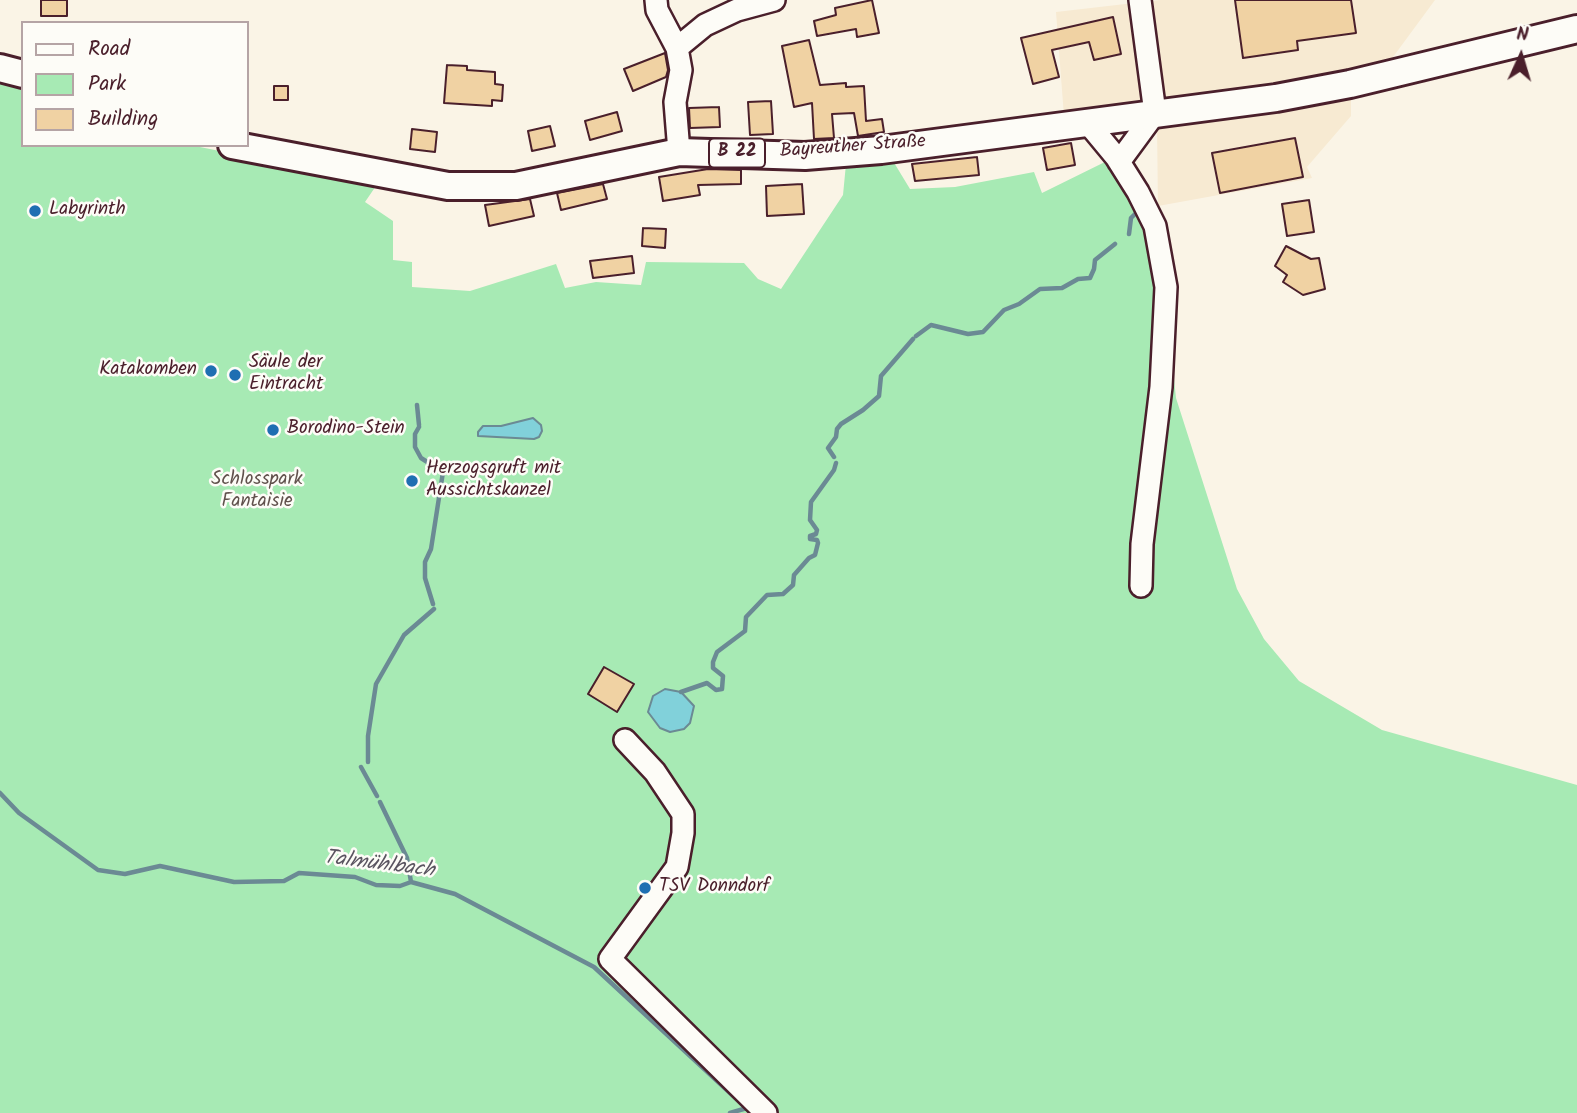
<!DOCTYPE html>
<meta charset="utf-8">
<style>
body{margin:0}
#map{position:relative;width:1577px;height:1113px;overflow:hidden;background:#faf4e6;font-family:Kalam,sans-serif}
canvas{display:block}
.legend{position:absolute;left:21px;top:21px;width:228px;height:126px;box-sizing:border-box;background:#fdfcf7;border:2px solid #b5a4a5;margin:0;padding:9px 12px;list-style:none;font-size:21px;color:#4a1f2b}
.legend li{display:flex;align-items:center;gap:14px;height:35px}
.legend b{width:35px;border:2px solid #b5a4a5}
.north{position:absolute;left:1486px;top:21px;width:70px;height:70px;-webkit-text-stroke:5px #fdfcf7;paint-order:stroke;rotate:4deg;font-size:19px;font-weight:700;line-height:28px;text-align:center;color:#4a1f2b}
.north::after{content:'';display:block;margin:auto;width:24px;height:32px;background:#4a1f2b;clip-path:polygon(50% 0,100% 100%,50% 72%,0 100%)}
</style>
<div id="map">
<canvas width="1577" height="1113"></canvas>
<ul class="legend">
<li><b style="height:9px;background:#fdfcf7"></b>Road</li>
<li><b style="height:19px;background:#a7eab4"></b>Park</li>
<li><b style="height:19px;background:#f0d2a3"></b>Building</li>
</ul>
<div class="north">N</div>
</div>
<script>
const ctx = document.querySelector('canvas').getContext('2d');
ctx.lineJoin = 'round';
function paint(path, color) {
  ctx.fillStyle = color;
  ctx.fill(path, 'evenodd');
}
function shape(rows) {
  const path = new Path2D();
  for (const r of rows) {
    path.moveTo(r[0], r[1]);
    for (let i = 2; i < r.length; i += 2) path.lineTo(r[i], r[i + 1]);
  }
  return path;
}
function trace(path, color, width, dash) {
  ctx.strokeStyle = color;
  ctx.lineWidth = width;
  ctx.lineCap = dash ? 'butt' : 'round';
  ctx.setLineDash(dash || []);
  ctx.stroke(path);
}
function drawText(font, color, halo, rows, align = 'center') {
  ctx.font = font + ' Kalam,sans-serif';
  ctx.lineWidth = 5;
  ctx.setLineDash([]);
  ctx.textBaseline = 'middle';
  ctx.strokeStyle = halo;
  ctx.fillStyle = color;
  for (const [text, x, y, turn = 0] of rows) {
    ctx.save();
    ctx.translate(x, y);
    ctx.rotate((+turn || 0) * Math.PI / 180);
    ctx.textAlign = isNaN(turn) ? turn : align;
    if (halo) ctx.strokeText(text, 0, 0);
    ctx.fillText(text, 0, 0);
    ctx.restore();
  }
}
paint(shape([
 [1160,0,1435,0,1382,72,1064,116,1056,12],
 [1351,99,1351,116,1307,167,1312,178,1158,206,1157,126]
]), '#f7ead2');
paint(shape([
 [0,79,23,85,23,145,190,145,378,183,365,202,393,221,393,260,412,262,412,287,470,291,556,264,565,288,596,282,641,285,646,262,744,263,758,279,781,289,843,195,846,164,893,161,910,189,955,187,1034,172,1042,193,1115,157,1160,245,1176,398,1237,589,1264,639,1299,681,1382,730,1577,785,1577,1113,0,1113]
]), '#a7eab4');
const water = shape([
 [533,418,541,425,542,431,539,437,534,439,478,436,478,432,483,426,501,426,533,418],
 [665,689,681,692,694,706,690,723,684,729,670,732,660,728,648,712,653,696,665,689]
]);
paint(water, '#81d1da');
trace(water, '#6b8a94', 2);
trace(shape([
 [1129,234,1131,218,1135,214],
 [916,336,931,325,968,334,983,332,1004,310,1019,304,1040,289,1062,288,1078,279,1090,278,1094,269,1095,260,1115,244],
 [417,405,419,425],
 [419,427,415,434,415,447,421,458,443,472,431,549,425,562,425,578,433,604],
 [834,457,828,448,836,437,837,429,841,424,863,410,879,396,881,376,913,339],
 [681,692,707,683,716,690,722,689,723,676,713,668,713,662,717,652,745,631,746,617,767,595,783,594,793,585,794,575,809,558,815,555,818,543,817,540,810,539,810,536,816,534,817,530,810,520,811,502,834,470,836,463],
 [368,762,368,736,376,684,404,635,434,609],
 [361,767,377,796],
 [0,793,19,813,98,870,125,874,160,866,234,882,284,881,299,873,355,877,376,885,400,886,411,882,455,894,594,967,742,1104],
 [380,802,407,858,411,882],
 [730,1113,747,1108]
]), '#6b8a94', 4.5);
const building = shape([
 [41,0,67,0,67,16,41,16,41,0],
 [872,0,879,33,857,37,856,29,817,36,814,21,836,15,835,8,872,0],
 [1235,0,1351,0,1356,33,1297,41,1298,50,1243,58,1235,0],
 [1113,17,1121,54,1094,60,1089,42,1052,50,1059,77,1033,84,1021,38,1113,17],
 [809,40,820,85,846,83,846,87,864,86,866,121,882,119,884,132,858,136,854,113,832,114,834,138,814,139,812,103,794,107,782,46,809,40],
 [665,53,668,70,666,77,633,91,624,69,665,53],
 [447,65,467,66,467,70,495,72,495,84,503,85,502,101,492,100,492,106,444,103,447,65],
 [274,86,288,86,288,100,274,100,274,86],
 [771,101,773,134,750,135,748,102,771,101],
 [719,107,720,127,690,128,689,108,719,107],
 [617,112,622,131,590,140,585,121,617,112],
 [550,126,555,146,532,151,528,131,550,126],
 [412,129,437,132,435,152,410,149,412,129],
 [1295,138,1303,177,1220,193,1212,153,1295,138],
 [1071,143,1075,165,1047,170,1043,148,1071,143],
 [977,157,979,175,915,181,912,164,977,157],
 [708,169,741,170,741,184,698,185,700,195,663,201,659,177,708,169],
 [603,184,607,199,561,210,557,193,603,184],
 [802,184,804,214,767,216,766,186,802,184],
 [530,199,534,216,489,226,485,205,530,199],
 [1309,200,1314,232,1287,236,1282,204,1309,200],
 [643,228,666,229,665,248,642,246,643,228],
 [1286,246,1311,259,1319,258,1325,289,1303,295,1283,282,1287,275,1275,266,1286,246],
 [632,256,634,273,593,278,590,261,632,256],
 [604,667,634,684,617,712,588,694,604,667]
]);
paint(building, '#f0d2a3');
trace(building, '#4a1f2b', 2);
const minor = shape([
 [656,0,657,10,677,48,681,70,675,102,679,152],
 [677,48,705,25,737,10,774,0],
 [1087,122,1116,157,1138,192,1155,226,1166,287,1161,387,1142,544,1141,586],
 [1119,162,1155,113,1140,0],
 [625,740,655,772,683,814,683,833,677,867,610,959,766,1113]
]);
const major = shape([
 [0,68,23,74],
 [232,145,448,186,516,186,679,152,805,156,881,150,1276,98,1350,84,1577,29]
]);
trace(minor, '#4a1f2b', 26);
trace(major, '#4a1f2b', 32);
trace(minor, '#fdfcf7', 21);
trace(major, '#fdfcf7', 26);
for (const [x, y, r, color] of [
 [35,211,7,"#1f6fb2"],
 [211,371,7,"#1f6fb2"],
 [235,375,7,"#1f6fb2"],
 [273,430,7,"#1f6fb2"],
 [412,481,7,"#1f6fb2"],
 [645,888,7,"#1f6fb2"]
]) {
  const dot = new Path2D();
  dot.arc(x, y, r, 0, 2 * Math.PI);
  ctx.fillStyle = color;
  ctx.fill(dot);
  trace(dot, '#fdfcf7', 2.5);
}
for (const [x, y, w] of [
 [737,153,56]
]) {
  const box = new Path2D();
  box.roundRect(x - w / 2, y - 14.5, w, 29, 5);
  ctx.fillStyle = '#fdfcf7';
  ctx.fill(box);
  trace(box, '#4a1f2b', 2);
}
drawText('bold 18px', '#4a1f2b', null, [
 ["B 22",737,153]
]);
drawText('19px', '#4a1f2b', '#fdfcf7', [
 ["Bayreuther Straße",853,148,-4]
]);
drawText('19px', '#4a1f2b', '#fdfcf7', [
 ["Labyrinth",49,211],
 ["Säule der",249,364],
 ["Eintracht",249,386],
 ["Katakomben",197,371,"right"],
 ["Borodino-Stein",287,430],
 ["Herzogsgruft mit",426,470],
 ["Aussichtskanzel",426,492],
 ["TSV Donndorf",659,888]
], 'left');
drawText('19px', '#61524d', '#fdfcf7', [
 ["Schlosspark",257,481],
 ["Fantaisie",257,503]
]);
drawText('italic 21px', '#5a5460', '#fdfcf7', [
 ["Talmühlbach",379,866,7]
]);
</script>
